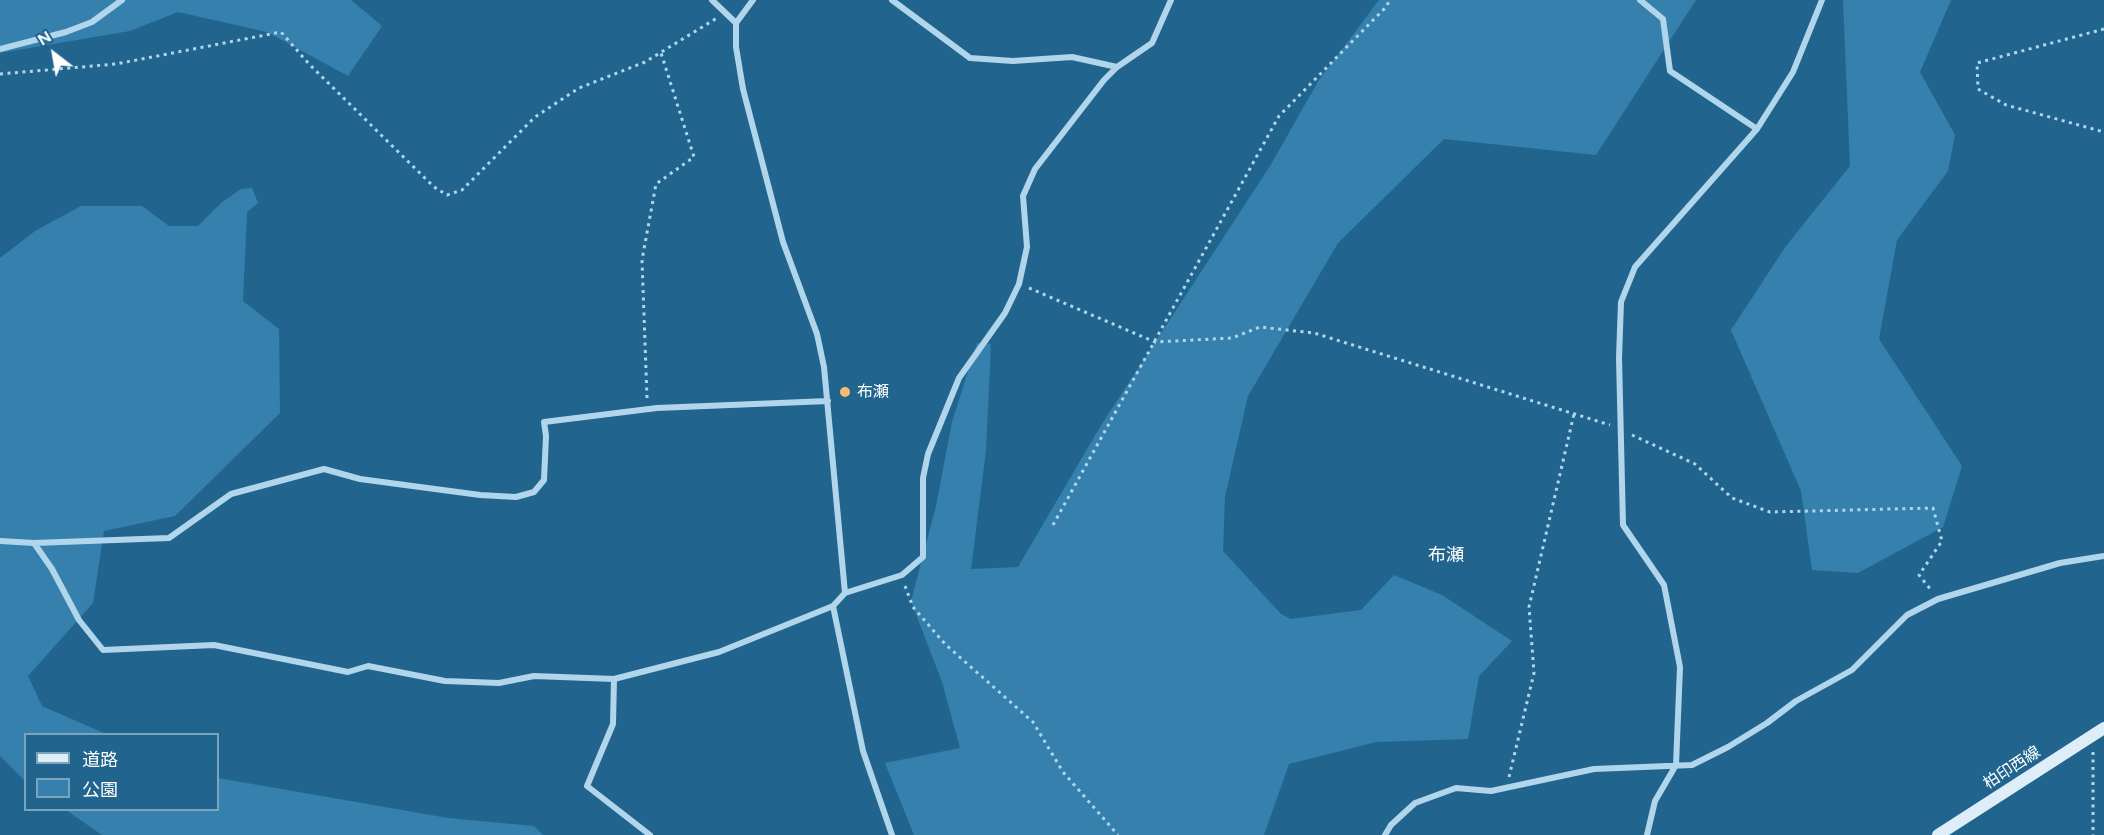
<!DOCTYPE html>
<meta charset="utf-8">
<style>
body{margin:0}
#map{position:relative;width:2104px;height:835px;overflow:hidden;background:#21658f;font-family:Figtree,"Noto Sans JP",sans-serif}
canvas{display:block}
.legend{position:absolute;left:24px;top:733px;width:195px;height:78px;box-sizing:border-box;background:#21658f;border:2px solid #7aa3bc;margin:0;padding:8px 10px;list-style:none;font-size:18px;color:#fff}
.legend li{display:flex;align-items:center;gap:12px;height:30px}
.legend b{width:30px;border:2px solid #7aa3bc}
.north{position:absolute;left:24px;top:24px;width:60px;height:60px;-webkit-text-stroke:4px #21658f;paint-order:stroke;rotate:329deg;font-size:16px;font-weight:700;line-height:24px;text-align:center;color:#fff}
.north::after{content:'';display:block;margin:auto;width:21px;height:27px;background:#fff;clip-path:polygon(50% 0,100% 100%,50% 72%,0 100%)}
</style>
<div id="map">
<canvas width="2104" height="835"></canvas>
<ul class="legend">
<li><b style="height:8px;background:#ddeef9"></b>道路</li>
<li><b style="height:16px;background:#3580ad"></b>公園</li>
</ul>
<div class="north">N</div>
</div>
<script>
const ctx = document.querySelector('canvas').getContext('2d');
ctx.lineJoin = 'round';
function paint(path, color) {
  ctx.fillStyle = color;
  ctx.fill(path, 'evenodd');
}
function shape(rows) {
  const path = new Path2D();
  for (const r of rows) {
    path.moveTo(r[0], r[1]);
    for (let i = 2; i < r.length; i += 2) path.lineTo(r[i], r[i + 1]);
  }
  return path;
}
function trace(path, color, width, dash) {
  ctx.strokeStyle = color;
  ctx.lineWidth = width;
  ctx.lineCap = dash ? 'butt' : 'round';
  ctx.setLineDash(dash || []);
  ctx.stroke(path);
}
function drawText(font, color, halo, rows, align = 'center') {
  ctx.font = font + ' Figtree,"Noto Sans JP",sans-serif';
  ctx.lineWidth = 6;
  ctx.setLineDash([]);
  ctx.textBaseline = 'middle';
  ctx.strokeStyle = halo;
  ctx.fillStyle = color;
  for (const [text, x, y, turn = 0] of rows) {
    ctx.save();
    ctx.translate(x, y);
    ctx.rotate((+turn || 0) * Math.PI / 180);
    ctx.textAlign = isNaN(turn) ? turn : align;
    if (halo) ctx.strokeText(text, 0, 0);
    ctx.fillText(text, 0, 0);
    ctx.restore();
  }
}
paint(shape([
 [0,0,351,0,382,26,348,76,267,32,178,12,130,31,0,53],
 [1379,0,1696,0,1596,155,1444,139,1338,243,1248,396,1225,497,1223,551,1281,614,1291,619,1361,610,1394,575,1442,595,1512,641,1479,676,1468,739,1376,742,1289,764,1264,835,914,835,885,763,960,748,942,682,911,601,936,506,952,422,977,343,991,344,986,450,971,569,1018,567,1100,427,1270,166,1319,80],
 [1843,0,1951,0,1920,72,1955,135,1948,171,1897,240,1879,339,1962,466,1943,527,1858,573,1812,570,1801,491,1731,330,1786,246,1850,166],
 [252,188,258,203,247,212,243,301,279,329,280,413,175,516,104,531,93,603,28,676,42,706,106,734,26,734,25,781,0,756,0,258,35,231,81,206,142,206,169,226,198,226,221,203,241,189],
 [218,778,448,818,534,826,543,835,102,835,66,810,218,810]
]), '#3580ad');
trace(shape([
 [2104,29,1977,63,1978,89,2006,105,2104,132],
 [0,74,116,64,281,32,309,64,434,187,447,195,462,190,535,117,579,88,645,62,717,18],
 [1029,288,1155,342,1232,338,1260,327,1314,333,1610,425],
 [647,398,642,260,656,184,694,157,661,53],
 [1632,435,1695,464,1732,498,1770,512,1933,508,1942,541,1919,575,1931,590],
 [1053,525,1279,116,1387,6,1389,0],
 [905,586,913,607,945,644,1033,722,1063,772,1118,835],
 [2093,752,2093,835],
 [1509,777,1534,673,1529,607,1574,414]
]), '#b1d6ec', 3, [3, 4.5]);
trace(shape([
 [712,0,736,23],
 [753,0,736,23,736,47,743,89,783,242,817,334,824,367,845,593,833,606,863,751,892,835],
 [892,0,970,58,1013,61,1072,57,1117,67],
 [1640,0,1663,19,1670,71,1757,129],
 [0,49,66,32,92,22,122,0],
 [0,541,34,543,52,569,79,620,103,650,214,645,348,672,368,666,445,681,499,683,534,676,614,679,719,652,833,606],
 [34,543,169,538,231,494,324,469,360,479,480,495,516,497,534,492,544,480,546,436,544,422,657,408,828,401],
 [845,593,902,575,923,557,923,478,928,454,959,378,1005,313,1019,284,1027,247,1023,196,1035,169,1104,80,1117,67,1152,43,1171,0],
 [614,679,613,724,587,786,650,835],
 [1385,835,1391,825,1415,803,1456,788,1491,791,1594,769,1692,765,1728,747,1767,723,1796,701,1852,670,1907,615,1938,599,2060,563,2104,556],
 [1647,835,1655,801,1676,765,1680,667,1664,585,1623,525,1619,358,1621,302,1635,267,1757,129,1793,72,1822,0]
]), '#b1d6ec', 6);
trace(shape([
 [1938,835,2104,728]
]), '#ddeef9', 12);
for (const [x, y, r, color] of [
 [845,392,6,"#f9ba73"]
]) {
  const dot = new Path2D();
  dot.arc(x, y, r, 0, 2 * Math.PI);
  ctx.fillStyle = color;
  ctx.fill(dot);
  trace(dot, '#21658f', 2);
}
drawText('16px', '#fff', '#21658f', [
 ["布瀬",857,392]
], 'left');
drawText('16px', '#fff', '#21658f', [
 ["柏印西線",2012,768,-33]
]);
drawText('18px', '#fff', '#21658f', [
 ["布瀬",1446,556]
]);
</script>
